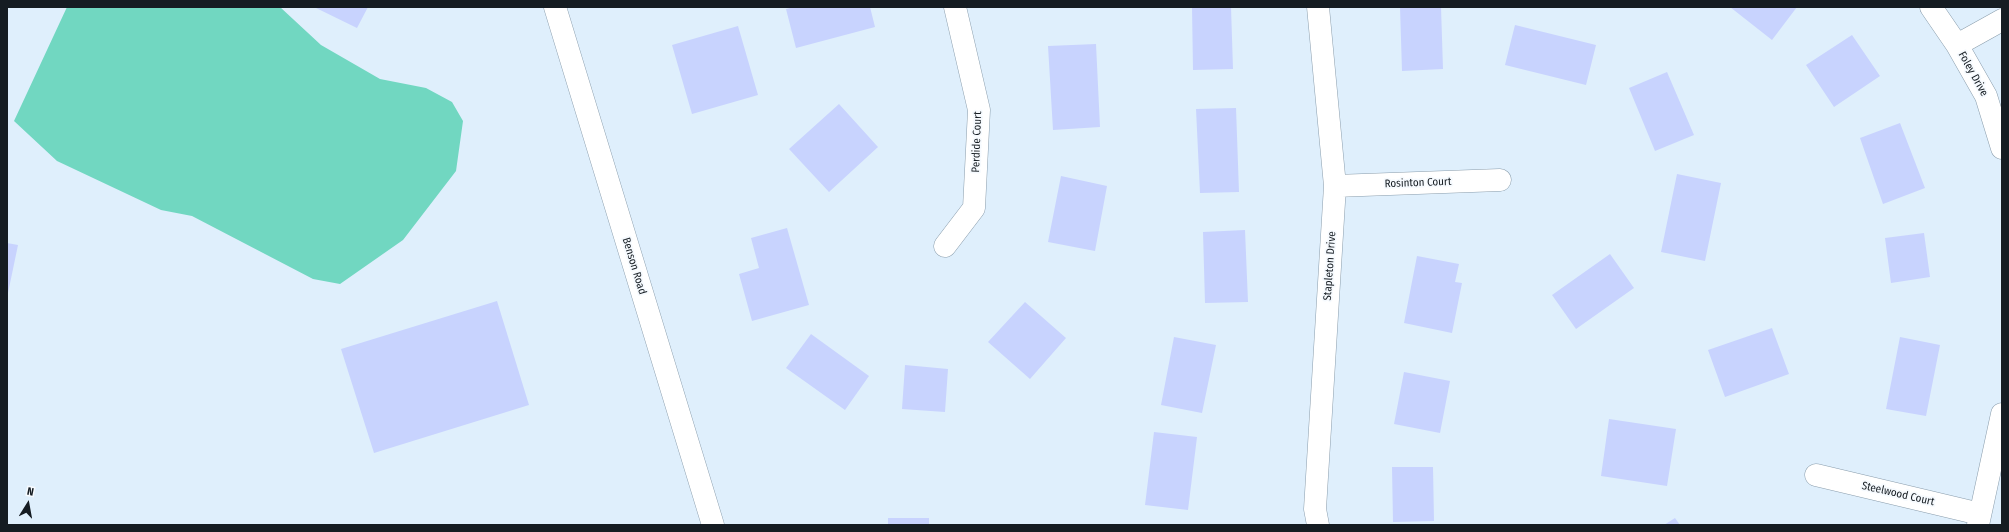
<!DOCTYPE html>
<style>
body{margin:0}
#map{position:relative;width:2009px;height:532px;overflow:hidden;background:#dfeffc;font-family:"Fira Sans Condensed",sans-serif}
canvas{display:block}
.frame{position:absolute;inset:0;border:8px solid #151c22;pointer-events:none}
.north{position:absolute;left:8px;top:484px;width:40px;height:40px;-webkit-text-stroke:3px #f6fafe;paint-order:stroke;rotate:11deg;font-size:11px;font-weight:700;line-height:16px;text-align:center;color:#151c22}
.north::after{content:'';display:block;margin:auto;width:14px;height:18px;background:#151c22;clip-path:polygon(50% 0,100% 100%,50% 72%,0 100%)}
</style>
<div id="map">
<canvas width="2009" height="532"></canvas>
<div class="frame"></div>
<div class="north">N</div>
</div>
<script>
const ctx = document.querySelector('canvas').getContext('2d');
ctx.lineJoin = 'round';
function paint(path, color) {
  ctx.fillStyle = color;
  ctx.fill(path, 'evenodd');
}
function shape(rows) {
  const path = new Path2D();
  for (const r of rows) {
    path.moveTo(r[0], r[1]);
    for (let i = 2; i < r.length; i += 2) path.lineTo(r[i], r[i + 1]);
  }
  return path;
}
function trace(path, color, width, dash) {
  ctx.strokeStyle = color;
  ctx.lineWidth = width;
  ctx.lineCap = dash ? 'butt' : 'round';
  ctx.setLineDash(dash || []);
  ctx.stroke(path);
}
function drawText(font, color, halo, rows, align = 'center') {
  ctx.font = font + ' "Fira Sans Condensed",sans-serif';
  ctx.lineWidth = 3.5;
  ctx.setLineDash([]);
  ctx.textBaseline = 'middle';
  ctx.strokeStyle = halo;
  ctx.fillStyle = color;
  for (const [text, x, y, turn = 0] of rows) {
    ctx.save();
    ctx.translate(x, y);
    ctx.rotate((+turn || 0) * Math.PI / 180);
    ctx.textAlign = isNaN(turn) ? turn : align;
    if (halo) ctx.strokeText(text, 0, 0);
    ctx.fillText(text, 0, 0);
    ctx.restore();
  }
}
paint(shape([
 [67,7,280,7,321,45,380,79,426,88,452,102,463,121,456,171,403,240,340,284,313,279,192,216,161,210,57,161,14,121]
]), '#71d7c1');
paint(shape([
 [314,7,368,7,357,28],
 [794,7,870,7,875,27,796,48,786,9],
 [1192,7,1231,7,1233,69,1193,70],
 [1400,7,1441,7,1443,69,1402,71],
 [1730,7,1797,7,1772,40],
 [1515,25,1596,45,1586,85,1505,65],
 [738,26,758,95,692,114,672,45],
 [1852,35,1880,76,1834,107,1806,65],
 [1096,44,1100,127,1053,130,1048,46],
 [1667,72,1694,135,1655,151,1629,88],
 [839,104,878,147,829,192,789,149],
 [1236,108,1239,192,1200,193,1196,109],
 [1900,123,1925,188,1883,204,1860,138],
 [1677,174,1721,183,1705,261,1661,252],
 [1061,176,1107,186,1095,251,1048,242],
 [787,228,809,305,752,321,739,274,759,268,751,238],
 [1245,230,1248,302,1205,303,1203,232],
 [1924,233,1930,277,1891,283,1885,238],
 [7,243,18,245,8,293,7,293],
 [1610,254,1634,288,1576,329,1552,295],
 [1417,256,1459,264,1455,282,1462,283,1452,333,1404,323],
 [497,301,529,405,374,453,341,349],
 [1025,302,1066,338,1030,379,988,342],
 [1772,328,1789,374,1725,397,1708,350],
 [811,334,869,376,845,410,786,368],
 [1174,337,1216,345,1202,413,1161,405],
 [1900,337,1940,345,1926,416,1886,409],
 [905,365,948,369,945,412,902,409],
 [1404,372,1450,381,1440,433,1394,424],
 [1609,419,1676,429,1667,486,1601,476],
 [1154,432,1197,437,1188,510,1145,505],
 [1392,467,1433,467,1434,521,1393,522],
 [888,518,929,518,929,525,888,525],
 [1675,518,1680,525,1664,525]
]), '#c8d3fe');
const minor = shape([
 [1318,7,1335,186,1315,509,1318,525],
 [1931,7,1957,45,1986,96,2002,148],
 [1957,45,2002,20],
 [1335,186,1500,180],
 [945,246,974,208,979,110,955,7],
 [1816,475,1980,514],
 [1978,525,2002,414]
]);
const major = shape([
 [555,7,713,525]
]);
trace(minor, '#8a9dac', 23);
trace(major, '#8a9dac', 23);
trace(minor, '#fff', 22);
trace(major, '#fff', 22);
drawText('11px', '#151c22', '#f6fafe', [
 ["Foley Drive",1973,74,61],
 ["Perdide Court",977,142,-88],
 ["Rosinton Court",1418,183,-2],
 ["Benson Road",634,266,73],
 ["Stapleton Drive",1330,266,-86],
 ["Steelwood Court",1898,494,13]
]);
</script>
